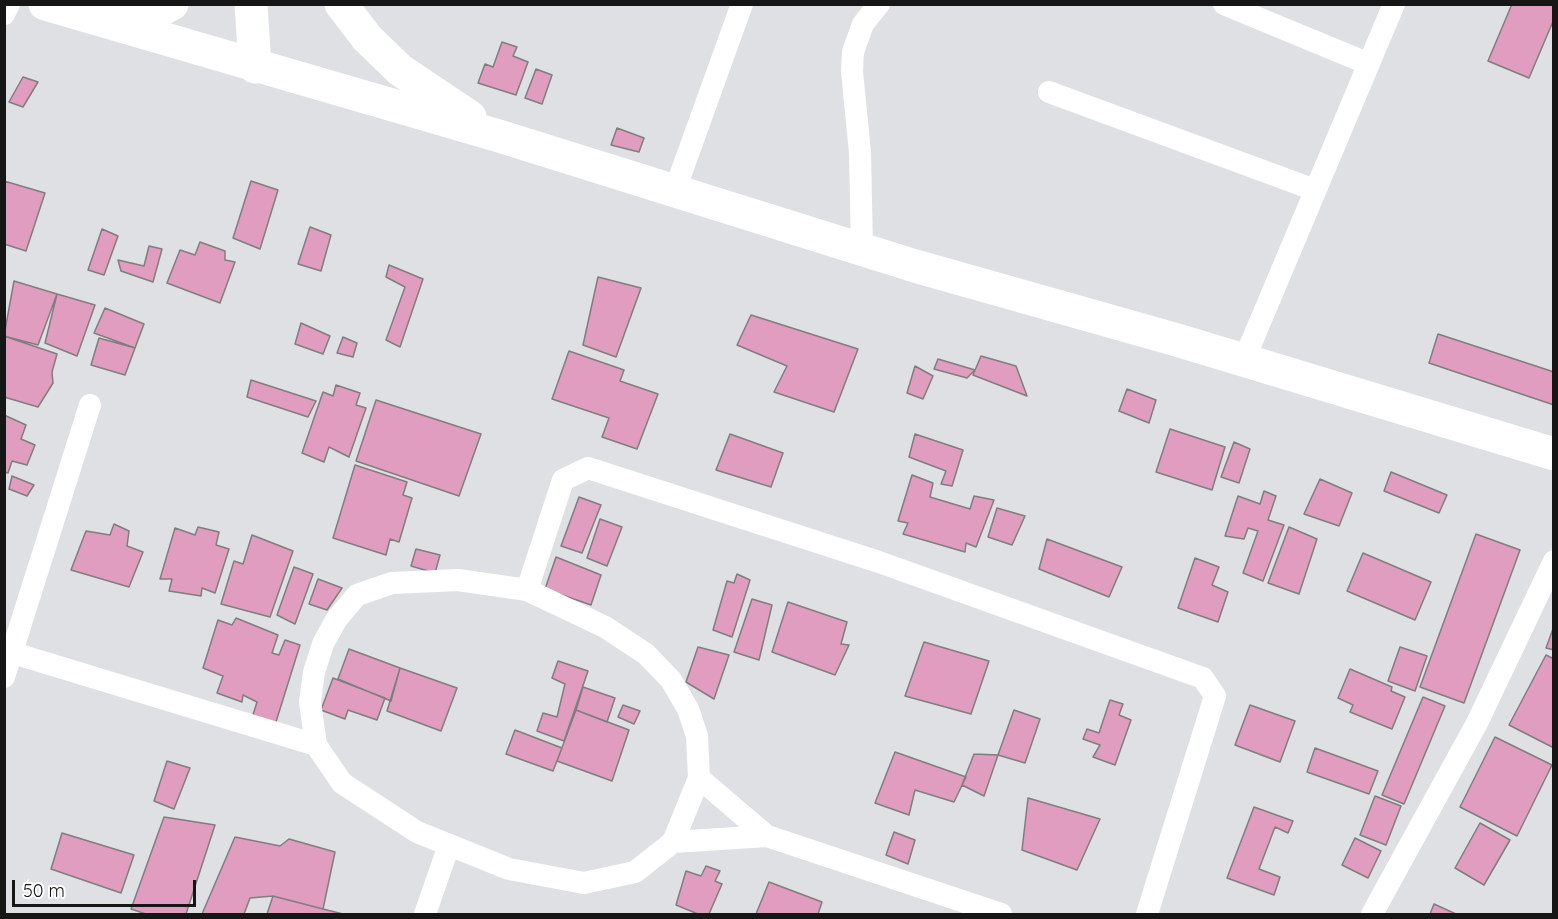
<!DOCTYPE html>
<style>
body{margin:0}
#map{position:relative;width:1558px;height:919px;overflow:hidden;background:#dfe0e3;font-family:Quicksand,sans-serif}
canvas{display:block}
.frame{position:absolute;inset:0;border:6px solid #161617;pointer-events:none}
.scale{position:absolute;left:12px;top:880px;width:184px;height:27px;box-sizing:border-box;border:3px solid #161617;border-top:0;padding-left:8px;font-size:18px;line-height:21px;white-space:nowrap;color:#161617;-webkit-text-stroke:4px #fff;paint-order:stroke}
</style>
<div id="map">
<canvas width="1558" height="919"></canvas>
<div class="frame"></div>
<div class="scale">50 m</div>
</div>
<script>
const ctx = document.querySelector('canvas').getContext('2d');
ctx.lineJoin = 'round';
function paint(path, color) {
  ctx.fillStyle = color;
  ctx.fill(path, 'evenodd');
}
function shape(rows) {
  const path = new Path2D();
  for (const r of rows) {
    path.moveTo(r[0], r[1]);
    for (let i = 2; i < r.length; i += 2) path.lineTo(r[i], r[i + 1]);
  }
  return path;
}
function trace(path, color, width, dash) {
  ctx.strokeStyle = color;
  ctx.lineWidth = width;
  ctx.lineCap = dash ? 'butt' : 'round';
  ctx.setLineDash(dash || []);
  ctx.stroke(path);
}
const building = shape([
 [1512,4,1554,4,1554,19,1529,78,1488,61,1512,4],
 [502,42,517,47,513,56,528,62,516,95,478,83,485,64,493,67,502,42],
 [536,69,552,75,542,104,525,98,536,69],
 [23,77,38,82,23,107,9,102,23,77],
 [617,128,644,138,639,152,611,145,617,128],
 [4,181,45,193,26,251,4,244,4,181],
 [251,181,278,190,260,249,233,238,251,181],
 [310,227,331,235,321,271,298,264,310,227],
 [102,229,118,236,104,275,88,270,102,229],
 [200,242,225,251,225,260,235,262,220,303,167,283,180,250,195,255,200,242],
 [149,246,162,249,153,282,121,271,118,260,144,266,149,246],
 [389,265,423,279,400,347,386,340,405,287,386,277,389,265],
 [598,277,641,288,616,357,583,345,598,277],
 [14,281,57,294,38,345,4,336,14,281],
 [57,294,95,305,77,356,45,343,57,294],
 [105,308,144,324,135,348,94,333,105,308],
 [751,315,858,349,834,412,774,392,787,366,737,345,751,315],
 [301,323,330,336,323,354,295,344,301,323],
 [1438,334,1554,372,1554,405,1429,363,1438,334],
 [4,336,57,354,52,372,53,383,38,407,4,397,4,336],
 [343,337,357,343,353,357,337,353,343,337],
 [99,338,135,348,125,375,91,365,99,338],
 [569,351,624,370,620,381,658,394,637,449,602,437,609,418,552,399,569,351],
 [981,356,1016,366,1027,396,973,375,981,356],
 [938,359,975,370,967,378,934,369,938,359],
 [915,366,933,376,923,399,907,393,915,366],
 [251,380,316,401,308,417,247,397,251,380],
 [336,385,360,393,356,405,366,408,349,457,329,447,324,462,302,453,323,392,333,396,336,385],
 [1127,389,1156,400,1149,423,1119,411,1127,389],
 [376,400,481,434,459,496,356,461,376,400],
 [4,415,26,425,21,439,35,445,27,465,12,461,8,473,4,472,4,415],
 [1170,429,1225,447,1212,490,1156,472,1170,429],
 [730,434,783,453,771,487,716,470,730,434],
 [915,434,963,450,952,486,941,484,946,471,909,457,915,434],
 [1234,442,1250,449,1239,483,1221,477,1234,442],
 [355,465,407,482,403,495,412,498,399,542,390,539,386,555,333,538,355,465],
 [1391,472,1447,495,1439,513,1384,491,1391,472],
 [912,475,933,483,930,497,970,509,974,496,994,500,976,547,966,543,965,552,903,534,908,523,898,521,912,475],
 [12,476,34,485,27,496,9,489,12,476],
 [1320,479,1352,493,1339,526,1304,514,1320,479],
 [1264,491,1276,496,1268,520,1284,525,1263,581,1243,573,1258,531,1248,528,1244,539,1225,536,1238,496,1260,504,1264,491],
 [579,497,601,505,582,553,561,546,579,497],
 [997,508,1025,516,1012,545,988,537,997,508],
 [600,519,622,527,607,566,587,558,600,519],
 [114,524,129,531,127,546,143,552,129,587,71,570,86,531,110,535,114,524],
 [198,527,219,532,216,545,229,549,215,593,202,588,201,596,169,591,172,579,160,579,175,528,195,535,198,527],
 [1289,527,1317,539,1299,594,1268,583,1289,527],
 [1476,534,1520,550,1464,703,1420,687,1476,534],
 [252,535,293,551,270,617,221,604,234,561,243,564,252,535],
 [1047,539,1122,567,1109,597,1039,569,1047,539],
 [416,549,440,555,435,573,411,566,416,549],
 [1363,553,1431,582,1415,620,1347,591,1363,553],
 [556,557,601,575,591,605,545,589,556,557],
 [1195,558,1219,567,1212,585,1228,592,1218,622,1178,608,1195,558],
 [294,567,313,574,295,624,277,615,294,567],
 [737,574,750,580,732,637,713,630,727,581,734,583,737,574],
 [318,579,342,588,327,610,309,604,318,579],
 [752,599,772,605,759,660,734,652,752,599],
 [788,602,847,622,841,644,849,645,835,675,772,652,788,602],
 [236,618,278,635,272,653,279,655,285,640,300,645,275,725,252,718,257,702,243,695,242,702,217,693,223,676,203,668,218,620,232,625,236,618],
 [1554,626,1554,650,1546,648,1554,626],
 [924,642,989,661,971,714,905,696,924,642],
 [698,647,729,655,714,699,686,682,698,647],
 [1400,647,1427,656,1415,691,1388,681,1400,647],
 [349,649,400,668,391,701,338,679,349,649],
 [1546,655,1554,659,1554,748,1509,725,1546,655],
 [558,661,588,671,564,741,537,731,543,713,557,717,565,684,552,678,558,661],
 [400,668,457,688,441,731,387,711,400,668],
 [1350,669,1392,687,1391,691,1405,697,1392,729,1350,712,1353,705,1338,698,1350,669],
 [333,678,385,698,377,720,348,710,345,719,321,710,333,678],
 [583,687,615,698,607,722,576,710,583,687],
 [1423,697,1445,706,1404,804,1382,795,1423,697],
 [1110,700,1123,704,1119,715,1131,720,1115,765,1093,757,1100,745,1083,739,1087,729,1099,733,1110,700],
 [623,705,640,711,634,724,618,717,623,705],
 [1250,705,1295,721,1280,762,1235,745,1250,705],
 [576,710,629,730,612,781,557,761,576,710],
 [1014,710,1040,719,1025,763,998,755,1014,710],
 [515,730,562,748,553,771,506,754,515,730],
 [1495,737,1552,765,1517,836,1460,807,1495,737],
 [1315,748,1378,771,1369,794,1307,772,1315,748],
 [895,752,966,777,954,802,915,790,909,815,875,803,895,752],
 [974,754,998,755,984,796,962,785,974,754],
 [167,761,190,768,174,809,154,801,167,761],
 [1375,796,1401,806,1386,845,1360,835,1375,796],
 [1028,798,1100,819,1077,870,1022,850,1028,798],
 [1254,807,1293,821,1288,833,1275,827,1259,869,1280,877,1274,895,1227,878,1254,807],
 [164,817,215,825,186,914,146,914,131,909,164,817],
 [1480,823,1510,840,1484,885,1455,868,1480,823],
 [894,832,915,840,908,864,886,855,894,832],
 [62,833,134,855,121,893,51,869,62,833],
 [235,837,280,846,289,839,335,852,323,909,273,896,250,898,244,914,202,914,235,837],
 [1355,838,1381,851,1368,878,1342,865,1355,838],
 [706,866,720,871,715,881,722,884,709,914,698,914,676,905,686,871,701,876,706,866],
 [769,882,822,902,818,914,756,914,769,882],
 [273,896,323,909,343,914,267,914,273,896],
 [1434,904,1456,914,1430,914,1434,904]
]);
paint(building, '#e19dc0');
trace(building, '#807d7e', 1.5);
trace(shape([
 [1224,4,1369,64],
 [4,14,9,4],
 [1049,92,1315,190],
 [675,190,742,4],
 [862,248,860,153,852,71,853,52,863,24,879,4],
 [1244,360,1394,4],
 [527,590,563,480,588,468,879,562,1203,678,1215,696,1147,914],
 [13,653,316,745],
 [4,677,90,405],
 [699,778,767,836,1001,914],
 [673,842,699,778,697,736,688,709,671,680,646,654,605,627,527,590,458,580,392,583,357,595,336,620,323,644,314,672,310,702,316,745,342,783,417,832,509,869,584,883,635,872,673,842,767,836],
 [425,914,449,845],
 [1372,914,1477,723,1554,561]
]), '#fff', 22);
trace(shape([
 [45,4,499,136,915,266,1177,340,1554,454],
 [251,4,255,67],
 [341,4,367,38,400,70,470,117],
 [111,23,155,13,172,4]
]), '#fff', 33);
</script>
